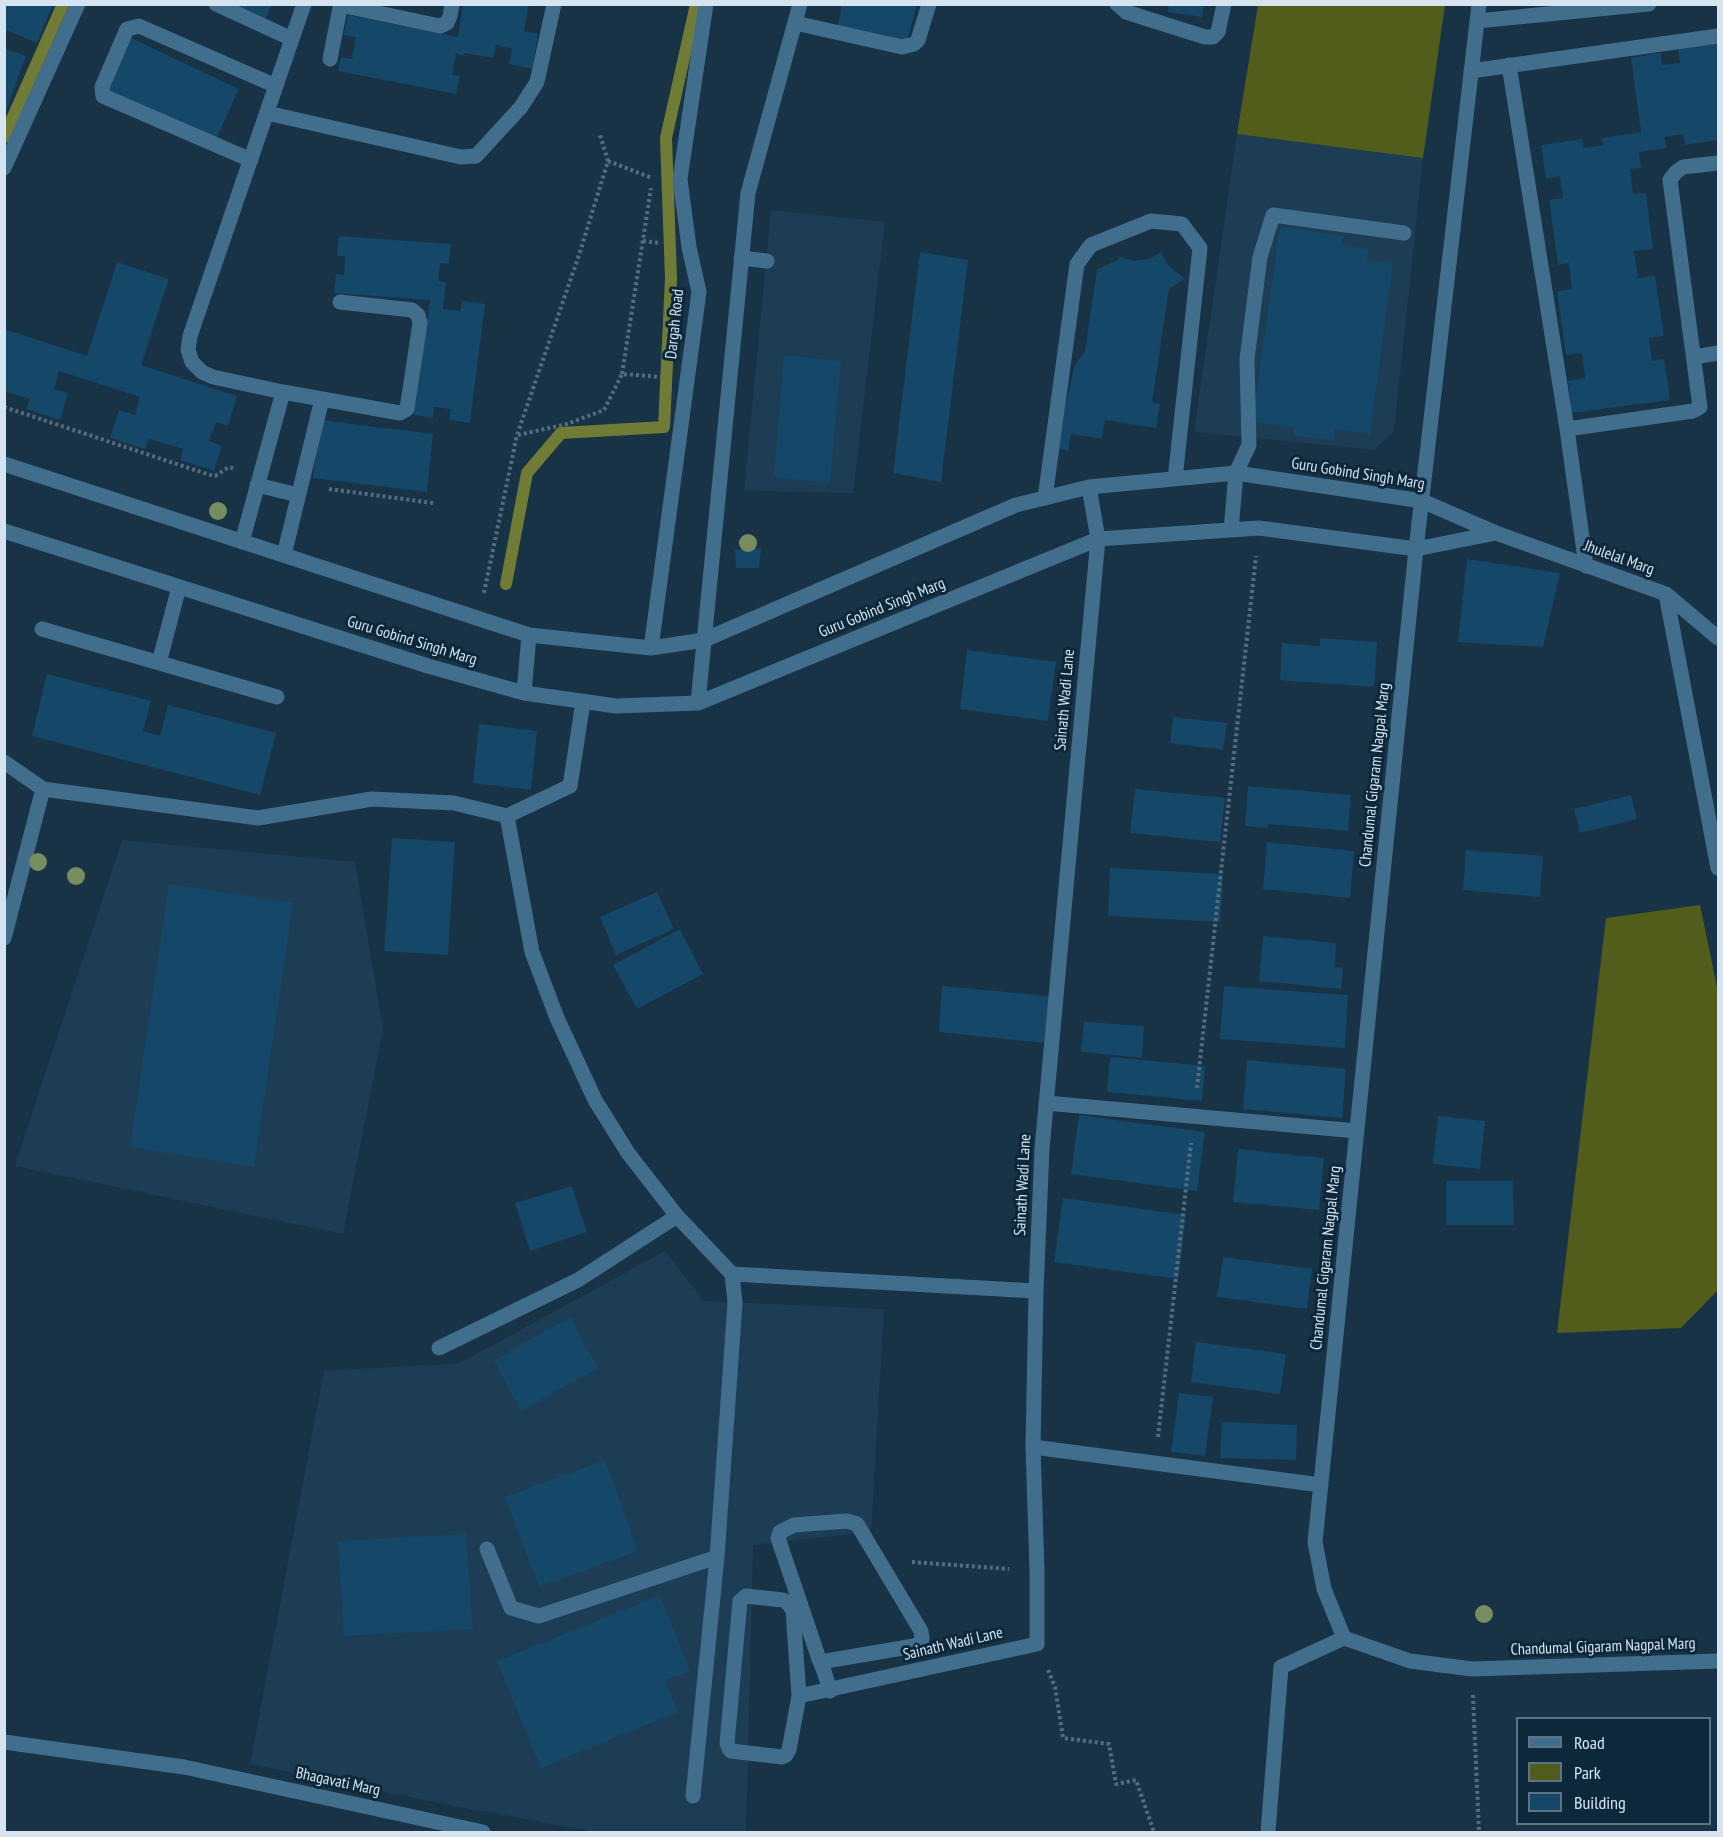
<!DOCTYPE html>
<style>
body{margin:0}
#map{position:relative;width:1723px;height:1837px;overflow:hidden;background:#183246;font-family:"PT Sans Narrow",sans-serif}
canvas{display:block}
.frame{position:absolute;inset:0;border:6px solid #d5e4f0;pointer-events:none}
.legend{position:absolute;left:1516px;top:1717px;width:195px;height:108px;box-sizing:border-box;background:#0e283b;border:2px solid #5e7383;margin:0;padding:8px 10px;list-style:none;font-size:18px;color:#d5e4f0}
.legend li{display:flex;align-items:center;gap:12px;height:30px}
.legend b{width:30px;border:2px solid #5e7383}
</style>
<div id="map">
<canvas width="1723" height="1837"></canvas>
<div class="frame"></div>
<ul class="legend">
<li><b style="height:8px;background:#426e8e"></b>Road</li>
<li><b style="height:16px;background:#535d1b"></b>Park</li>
<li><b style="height:16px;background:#154768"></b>Building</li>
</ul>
</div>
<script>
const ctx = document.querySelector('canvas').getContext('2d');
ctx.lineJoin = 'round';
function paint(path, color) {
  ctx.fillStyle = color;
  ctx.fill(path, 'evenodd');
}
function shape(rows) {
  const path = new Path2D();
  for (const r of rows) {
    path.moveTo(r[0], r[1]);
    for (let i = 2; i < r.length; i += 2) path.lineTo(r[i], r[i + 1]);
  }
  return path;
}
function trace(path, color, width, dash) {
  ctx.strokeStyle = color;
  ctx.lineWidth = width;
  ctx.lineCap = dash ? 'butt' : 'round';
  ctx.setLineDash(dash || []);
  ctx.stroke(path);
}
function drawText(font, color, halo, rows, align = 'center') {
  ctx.font = font + ' "PT Sans Narrow",sans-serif';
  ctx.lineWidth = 6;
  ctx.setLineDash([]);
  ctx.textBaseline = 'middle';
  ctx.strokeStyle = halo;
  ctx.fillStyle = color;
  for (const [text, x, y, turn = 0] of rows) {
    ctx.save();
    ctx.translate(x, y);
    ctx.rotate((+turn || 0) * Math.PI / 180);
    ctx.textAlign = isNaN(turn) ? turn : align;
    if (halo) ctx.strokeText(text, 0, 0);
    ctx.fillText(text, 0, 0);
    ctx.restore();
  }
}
paint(shape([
 [1237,134,1423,158,1394,431,1374,450,1194,432],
 [771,210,885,222,853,493,744,491],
 [122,840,355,862,383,1029,343,1234,15,1166],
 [665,1251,704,1301,884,1309,871,1532,753,1545,746,1832,596,1832,454,1806,250,1764,324,1371,460,1363]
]), '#1d3d55');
paint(shape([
 [1258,5,1445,5,1423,158,1237,134],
 [1700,905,1718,992,1718,1290,1681,1328,1557,1333,1606,918]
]), '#535d1b');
trace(shape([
 [4,137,63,4],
 [506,584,527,473,561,433,664,427,671,278,666,138,696,4]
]), '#707c35', 12);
paint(shape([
 [4,4,53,4,37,43,4,29],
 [225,4,272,4,264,23],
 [463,4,529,4,524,31,538,34,532,69,509,64,512,49,496,45,493,58,464,53,463,56,456,53,452,75,460,76,456,94,338,71,341,57,352,59,356,37,344,35,348,15,458,37],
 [842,4,917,4,907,42,837,28],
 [1169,4,1204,4,1202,17,1168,12],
 [131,38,239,89,215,141,107,91],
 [1718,43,1718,140,1685,145,1683,134,1664,137,1667,148,1639,152,1641,168,1630,169,1633,194,1646,193,1653,249,1634,251,1638,278,1655,276,1664,336,1649,338,1652,361,1664,359,1670,400,1572,413,1568,381,1585,378,1582,353,1566,355,1557,291,1572,289,1569,263,1558,265,1549,200,1563,198,1560,176,1546,179,1541,145,1582,139,1583,148,1603,145,1602,138,1641,132,1631,58,1661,53,1662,65,1680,63,1678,49],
 [4,48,26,56,5,114,4,114],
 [1280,227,1343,236,1342,245,1369,249,1367,260,1393,263,1370,434,1335,429,1334,441,1293,435,1294,427,1252,422],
 [339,236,451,244,449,264,440,263,438,281,446,282,443,309,460,311,462,301,485,304,470,423,449,420,451,409,434,407,433,418,414,415,430,300,334,293,336,274,344,275,345,256,337,256],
 [920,252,968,260,941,482,893,473],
 [1161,252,1168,265,1185,279,1169,289,1152,402,1160,404,1156,428,1105,420,1102,439,1071,434,1068,451,1059,448,1066,402,1075,365,1085,351,1097,269,1116,261,1121,257,1135,261,1151,258],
 [117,262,169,279,141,365,237,396,228,426,216,422,209,441,222,446,214,471,180,460,183,449,149,439,145,449,110,438,119,410,135,415,140,397,59,371,54,389,68,393,60,420,26,409,30,399,4,391,4,329,87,356],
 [784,355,841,361,830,483,774,477],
 [320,420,433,434,427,492,313,478],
 [761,548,759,568,736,568,735,550],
 [1467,559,1560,573,1543,647,1458,642],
 [1320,638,1377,642,1374,687,1280,680,1282,643,1320,646],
 [967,650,1056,662,1048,721,960,709],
 [47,674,151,701,143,731,160,736,168,705,276,733,260,795,32,736],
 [1173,717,1227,723,1223,750,1170,743],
 [479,724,537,731,531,790,473,783],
 [1248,786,1351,795,1348,831,1268,824,1268,828,1245,826],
 [1135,789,1225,798,1220,842,1130,833],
 [1631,795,1637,819,1580,833,1574,809],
 [392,838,455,842,448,955,384,951],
 [1267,842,1354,851,1350,898,1263,889],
 [1466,850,1543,856,1540,897,1463,890],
 [1110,868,1223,874,1220,922,1108,916],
 [169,884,293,903,254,1167,130,1147],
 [657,892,674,929,616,955,600,917],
 [680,929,703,974,637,1009,613,965],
 [1263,936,1336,943,1335,967,1343,968,1341,989,1259,981],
 [942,986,1049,996,1044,1043,939,1032],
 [1224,986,1348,995,1345,1048,1220,1039],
 [1084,1022,1144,1026,1142,1058,1081,1052],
 [1110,1057,1205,1066,1202,1101,1107,1092],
 [1247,1060,1346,1069,1342,1118,1243,1109],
 [1079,1115,1205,1132,1197,1191,1071,1174],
 [1438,1116,1485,1121,1480,1169,1433,1164],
 [1238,1149,1324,1158,1319,1210,1233,1202],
 [1446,1181,1513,1181,1514,1225,1446,1225],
 [572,1186,587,1232,530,1251,515,1203],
 [1063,1198,1186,1215,1178,1279,1054,1262],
 [1223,1257,1312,1269,1307,1309,1217,1297],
 [570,1317,598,1368,521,1411,494,1360],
 [1196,1342,1286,1354,1280,1394,1191,1382],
 [1179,1393,1213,1397,1205,1456,1171,1452],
 [1222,1422,1297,1425,1296,1460,1220,1458],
 [605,1460,638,1551,539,1587,505,1497],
 [466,1534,473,1629,344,1636,338,1541],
 [660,1595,690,1671,665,1680,678,1712,541,1768,497,1661]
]), '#154768');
trace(shape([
 [608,161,652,178],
 [643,241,660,243],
 [622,374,651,188],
 [4,407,210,475,215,476,229,467,233,468],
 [518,435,567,424,604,410,622,374,661,377],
 [329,489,433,503],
 [484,593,517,435,579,255,608,161,600,135],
 [1197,1088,1256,556],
 [1158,1437,1191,1143],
 [912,1562,1009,1569],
 [1048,1670,1055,1687,1063,1738,1109,1744,1116,1784,1136,1780,1154,1832],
 [1473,1695,1479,1832]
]), '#566c7e', 4, [3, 3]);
trace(shape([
 [216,4,292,39],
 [1117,4,1126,12,1205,37,1213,37,1218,32,1224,4],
 [1479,4,1416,549,1315,1542,1324,1589,1344,1638,1410,1661,1472,1669,1718,1661],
 [1477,21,1649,4],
 [795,23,902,47,914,44,918,40,929,4],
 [330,59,340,8,345,6,440,26,447,23,450,16,452,4],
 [1509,65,1567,429,1586,566],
 [1471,71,1718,36],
 [267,113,461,157,476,156,521,107,537,82,554,4],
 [251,160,103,96,102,87,127,29,139,26,276,86],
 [4,168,78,4],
 [741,258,767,261],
 [1694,357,1718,353],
 [283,392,400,413,407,409,420,323,418,315,412,310,340,302],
 [1567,429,1693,411,1700,407,1670,180,1676,172,1683,167,1718,163],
 [4,464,529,635,651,648,704,640,1016,505,1089,487,1236,473,1422,501,1496,533,1666,594,1718,638],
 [257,485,298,495],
 [1045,498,1077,264,1091,245,1151,221,1182,224,1200,248,1175,479],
 [1231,530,1236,473,1249,445,1247,359,1260,257,1273,215,1404,233],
 [4,531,428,666,524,693,616,706,698,703,1098,539,1259,528,1416,549,1496,533],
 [242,542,283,392,213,377,202,372,192,362,188,350,190,336,304,4],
 [284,555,322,399],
 [1666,594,1718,868],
 [42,629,277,697],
 [651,648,699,292,689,247,680,179,706,4],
 [159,663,179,587],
 [524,693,529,635],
 [583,702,570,786,507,816,532,952,557,1018,595,1100,628,1153,677,1216,732,1274,735,1303,717,1557,693,1796],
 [698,703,748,193,800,4],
 [4,762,43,789,258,818,372,799,454,803,507,816],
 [4,938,43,789],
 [1046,1103,1357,1131],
 [732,1274,1036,1291],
 [439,1348,578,1280,677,1216],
 [1033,1447,1321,1485],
 [487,1549,511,1608,539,1616,717,1557],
 [746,1596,783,1600,789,1604,793,1611,799,1696,789,1750,786,1755,782,1757,731,1751,729,1749,727,1743,740,1601,746,1596],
 [820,1662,914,1646,921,1643,922,1638,921,1631,857,1524,847,1521,794,1525,780,1532,778,1538,820,1662,824,1671,830,1691],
 [799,1696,1037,1644,1037,1571,1033,1447,1036,1291,1042,1149,1098,539,1089,487],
 [4,1742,184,1767,483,1832],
 [1268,1832,1281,1667,1344,1638]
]), '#426e8e', 15);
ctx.fillStyle = '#778d5f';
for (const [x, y] of [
 [218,511],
 [748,543],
 [38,862],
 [76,876],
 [1484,1614]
]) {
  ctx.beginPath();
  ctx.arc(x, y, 9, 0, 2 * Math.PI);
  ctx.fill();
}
drawText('16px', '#d5e4f0', '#0e283b', [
 ["Dargah Road",675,324,-84],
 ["Guru Gobind Singh Marg",1358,474,9],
 ["Jhulelal Marg",1619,558,20],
 ["Guru Gobind Singh Marg",882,608,-22],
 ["Guru Gobind Singh Marg",412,641,17],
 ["Sainath Wadi Lane",1065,700,-85],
 ["Chandumal Gigaram Nagpal Marg",1375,775,-84],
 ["Sainath Wadi Lane",1023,1185,-87],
 ["Chandumal Gigaram Nagpal Marg",1326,1258,-84],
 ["Sainath Wadi Lane",953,1644,-13],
 ["Chandumal Gigaram Nagpal Marg",1603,1647,-2],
 ["Bhagavati Marg",338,1782,12]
]);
</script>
